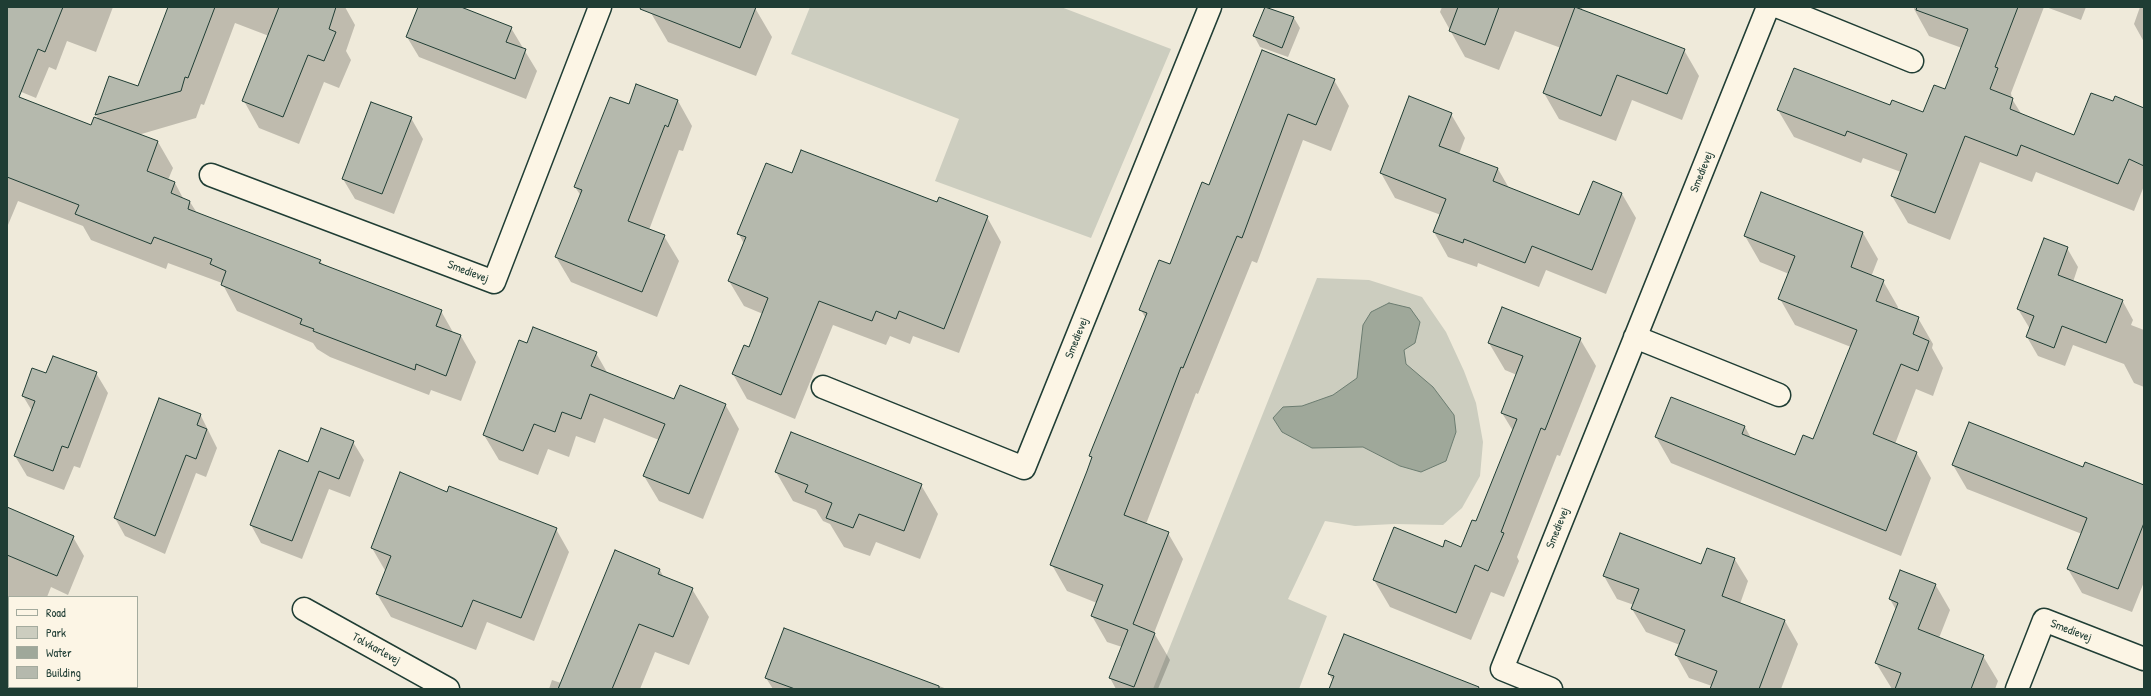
<!DOCTYPE html>
<style>
body{margin:0}
#map{position:relative;width:2151px;height:696px;overflow:hidden;background:#efeada;font-family:"Patrick Hand",sans-serif}
canvas{display:block}
.frame{position:absolute;inset:0;border:8px solid #1f3d34;pointer-events:none}
.legend{position:absolute;left:8px;top:596px;width:130px;height:92px;box-sizing:border-box;background:#fcf5e5;border:1px solid #a4ab9e;margin:0;padding:5px 7px;list-style:none;font-size:12px;color:#1f3d34}
.legend li{display:flex;align-items:center;gap:8px;height:20px}
.legend b{width:20px;border:1px solid #a4ab9e}
</style>
<div id="map">
<canvas width="2151" height="696"></canvas>
<div class="frame"></div>
<ul class="legend">
<li><b style="height:5px;background:#fcf5e5"></b>Road</li>
<li><b style="height:11px;background:#cccdbf"></b>Park</li>
<li><b style="height:11px;background:#9fa89a"></b>Water</li>
<li><b style="height:11px;background:#b5b9ad"></b>Building</li>
</ul>
</div>
<script>
const ctx = document.querySelector('canvas').getContext('2d');
ctx.lineJoin = 'round';
function paint(path, color) {
  ctx.fillStyle = color;
  ctx.fill(path, 'evenodd');
}
function shape(rows) {
  const path = new Path2D();
  for (const r of rows) {
    path.moveTo(r[0], r[1]);
    for (let i = 2; i < r.length; i += 2) path.lineTo(r[i], r[i + 1]);
  }
  return path;
}
function trace(path, color, width, dash) {
  ctx.strokeStyle = color;
  ctx.lineWidth = width;
  ctx.lineCap = dash ? 'butt' : 'round';
  ctx.setLineDash(dash || []);
  ctx.stroke(path);
}
function drawText(font, color, halo, rows, align = 'center') {
  ctx.font = font + ' "Patrick Hand",sans-serif';
  ctx.lineWidth = 3.5;
  ctx.setLineDash([]);
  ctx.textBaseline = 'middle';
  ctx.strokeStyle = halo;
  ctx.fillStyle = color;
  for (const [text, x, y, turn = 0] of rows) {
    ctx.save();
    ctx.translate(x, y);
    ctx.rotate((+turn || 0) * Math.PI / 180);
    ctx.textAlign = isNaN(turn) ? turn : align;
    if (halo) ctx.strokeText(text, 0, 0);
    ctx.fillText(text, 0, 0);
    ctx.restore();
  }
}
paint(shape([
 [810,7,1061,7,1171,49,1091,238,935,181,959,119,791,54],
 [1317,278,1369,280,1422,297,1446,332,1464,371,1476,403,1483,442,1480,476,1462,508,1443,525,1394,524,1355,526,1325,521,1288,599,1327,616,1299,689,1153,689]
]), '#cccdbf');
const water = shape([
 [1389,303,1410,308,1420,322,1415,343,1404,350,1406,364,1433,387,1454,415,1456,432,1446,461,1421,472,1400,466,1363,447,1312,448,1282,432,1273,418,1283,407,1302,406,1333,395,1357,378,1363,325,1371,312,1389,303]
]);
paint(water, '#9fa89a');
trace(water, '#6c7d71', 1);
paint(shape([
 [9,7,113,7,96,52,67,41,56,70,49,67,36,98,7,86],
 [169,7,345,7,355,25,346,51,351,60,339,88,324,82,299,144,259,128,244,101,269,36,235,23,204,105,201,104,196,118,138,135,158,142,173,168,168,180,175,183,184,200,190,202,197,213,320,261,323,265,441,311,454,334,461,336,476,362,461,401,431,390,429,395,330,357,317,349,313,343,237,311,222,283,168,263,166,269,91,240,83,226,18,201,8,225,7,224,7,94,92,127,99,120,96,115,110,77,139,87],
 [419,7,458,7,511,28,537,71,526,99,419,57,407,37],
 [654,7,755,8,772,37,756,76,668,42,651,13],
 [1266,7,1294,18,1300,28,1288,57,1260,47,1254,36],
 [1442,7,1583,7,1581,10,1684,50,1699,76,1682,120,1632,100,1616,141,1559,119,1544,93,1561,48,1515,31,1499,70,1465,57,1440,12],
 [1914,7,2044,7,2011,93,2012,99,2022,115,2075,136,2113,102,2144,109,2144,186,2134,211,2036,172,2032,182,1980,162,1950,240,1908,223,1892,196,1901,172,1863,158,1861,163,1794,137,1778,110,1891,107,1924,113,1946,90,1962,48,1929,36,1914,9],
 [2046,7,2086,7,2081,20],
 [2140,7,2144,7,2144,42,2134,24],
 [1262,51,1334,80,1349,106,1331,151,1303,140,1257,263,1252,261,1198,394,1196,393,1146,524,1168,533,1183,559,1154,633,1170,660,1158,689,1116,689,1110,678,1122,647,1107,642,1092,616,1097,603,1067,591,1052,565,1092,459,1090,456,1146,319,1141,310,1170,265,1209,186],
 [637,85,678,101,692,126,683,151,679,150,649,230,664,236,679,261,657,317,571,282,556,257,581,196,575,187,629,106],
 [1410,98,1451,114,1465,138,1459,154,1498,169,1509,188,1580,216,1594,182,1622,194,1636,218,1606,294,1546,270,1539,287,1478,263,1477,267,1448,257,1434,232,1441,215,1395,198,1381,173],
 [411,118,423,139,394,214,355,199,343,179],
 [793,175,938,203,987,217,1001,242,959,353,913,336,910,344,890,336,886,345,833,325,795,419,747,399,733,374,744,347,749,349,763,314,744,306,729,281,744,244,739,234],
 [1863,233,1878,259,1871,277,1883,281,1898,307,1897,310,1918,318,1933,344,1932,348,1943,368,1933,396,1916,389,1895,444,1916,452,1931,478,1901,556,1671,463,1656,437,1745,427,1751,438,1796,456,1814,440,1851,347,1795,325,1780,299,1789,274,1760,262,1745,236],
 [2067,248,2078,267,2073,282,2122,300,2133,320,2131,325,2144,330,2144,387,2134,383,2124,364,2073,345,2065,366,2038,356,2027,337,2030,329,2018,309],
 [1580,339,1596,366,1560,456,1557,455,1517,557,1519,561,1504,597,1491,592,1471,640,1390,607,1374,580,1443,548,1461,548,1477,523,1513,431,1502,413,1517,375,1505,370,1489,343],
 [527,345,596,353,608,374,675,400,725,404,739,429,703,519,659,501,644,476,659,440,604,418,595,443,576,436,569,457,548,449,538,475,499,460,484,435],
 [96,373,108,393,80,468,74,466,64,490,27,476,15,456,32,411,23,396,47,374],
 [200,414,217,448,206,477,196,473,165,554,125,536,115,518],
 [353,442,364,460,350,497,329,489,302,559,261,543,251,525,309,463],
 [1953,465,2084,468,2144,486,2144,582,2132,612,2082,593,2068,569,2082,534,1967,489],
 [776,472,921,485,938,514,920,559,876,542,870,556,844,547,830,524,823,521,816,510,793,501],
 [447,493,556,529,569,552,534,641,487,622,476,650,391,617,377,594,386,572,372,548],
 [7,508,73,537,84,556,68,595,51,587,47,597,9,597,9,668,7,667],
 [1734,558,1748,581,1740,604,1785,621,1798,644,1781,689,1712,689,1712,686,1689,678,1676,655,1680,645,1646,632,1632,609,1634,605,1617,599,1604,576,1702,565],
 [660,570,664,578,692,589,709,617,689,665,655,652,640,689,549,689,552,680,561,683],
 [1935,584,1950,610,1939,638,1983,656,1998,681,1995,689,1892,689,1876,663,1896,610,1890,599],
 [785,629,947,689,773,689,766,678],
 [1329,674,1447,689,1330,689,1333,681]
]), '#0003');
const building = shape([
 [7,7,63,7,45,52,38,49,19,97,91,125,94,117,158,141,147,171,175,182,171,193,190,201,188,209,321,260,319,263,442,310,436,326,461,335,446,376,416,364,415,370,313,331,314,329,300,324,302,319,221,285,226,271,210,264,212,259,154,237,151,244,75,214,79,205,7,177,7,7],
 [168,7,215,7,188,78,185,77,181,91,95,115,109,76,138,86,168,7],
 [279,7,336,7,329,29,336,32,324,61,308,55,283,117,242,101,279,7],
 [418,7,461,7,512,27,506,42,526,49,515,79,406,37,418,7],
 [641,7,756,7,740,48,640,9,641,7],
 [1265,7,1294,17,1282,48,1253,36,1265,7],
 [1458,7,1499,7,1485,45,1449,31,1458,7],
 [1575,7,1685,49,1667,94,1617,75,1601,116,1543,93,1575,7],
 [1917,7,2018,7,1995,67,1998,68,1990,89,2013,98,2010,109,2074,135,2091,93,2113,101,2115,96,2144,108,2144,166,2129,159,2118,184,2021,145,2017,156,1965,136,1935,213,1891,196,1907,154,1847,131,1845,136,1777,110,1794,68,1890,105,1892,100,1923,112,1934,85,1945,89,1968,29,1916,10,1917,7],
 [1262,50,1335,79,1316,125,1288,114,1242,238,1237,236,1183,368,1181,367,1124,515,1169,532,1133,624,1155,633,1134,687,1109,678,1128,630,1091,616,1103,585,1050,565,1087,471,1092,457,1089,456,1147,313,1139,310,1159,260,1170,264,1202,182,1209,185,1262,50],
 [636,84,678,100,668,127,665,125,628,221,665,235,642,292,555,257,582,190,574,187,610,97,629,104,636,84],
 [1409,96,1452,113,1439,146,1498,168,1493,181,1579,215,1593,181,1622,193,1592,270,1532,246,1525,263,1464,239,1463,243,1433,232,1446,199,1380,173,1409,96],
 [371,102,412,117,382,194,342,179,371,102],
 [801,150,937,202,939,197,988,216,944,329,899,311,896,319,876,311,872,321,819,301,781,395,732,374,744,345,749,347,768,298,728,281,746,237,737,234,766,163,792,173,801,150],
 [1761,192,1863,232,1851,267,1884,280,1876,301,1919,317,1913,334,1929,341,1918,371,1901,364,1873,434,1917,452,1886,531,1655,437,1671,397,1745,426,1742,434,1795,455,1803,435,1813,439,1857,330,1778,299,1795,256,1744,236,1761,192],
 [2044,238,2068,247,2058,275,2123,300,2106,343,2062,326,2054,348,2026,337,2034,316,2017,309,2044,238],
 [1502,307,1581,338,1545,430,1541,428,1501,532,1504,533,1488,571,1475,565,1456,613,1373,580,1394,527,1443,547,1445,540,1461,547,1472,520,1476,521,1517,419,1501,413,1523,356,1488,343,1502,307],
 [533,327,597,352,591,366,674,399,680,385,726,404,689,494,643,476,665,424,590,394,581,419,562,412,555,432,534,424,523,451,483,435,519,340,527,343,533,327],
 [53,356,97,372,68,448,62,446,53,471,14,456,35,401,22,396,32,368,46,373,53,356],
 [159,398,201,414,197,425,207,429,196,459,186,455,155,536,114,518,159,398],
 [1969,422,2083,467,2085,462,2144,485,2144,523,2118,589,2067,569,2087,518,1952,465,1969,422],
 [321,428,354,441,339,479,319,471,292,541,250,525,279,450,308,462,321,428],
 [791,432,922,484,904,531,859,514,853,528,826,518,832,503,805,492,808,485,775,472,791,432],
 [400,472,447,492,449,486,557,528,521,618,473,600,462,627,376,594,391,556,371,548,400,472],
 [7,507,74,536,57,576,7,555,7,507],
 [1620,533,1701,564,1707,548,1735,558,1722,596,1785,620,1759,689,1710,689,1717,671,1675,655,1685,630,1631,609,1639,589,1603,576,1620,533],
 [615,550,660,569,658,574,693,588,673,637,639,624,612,689,558,689,615,550],
 [1900,570,1936,584,1918,629,1984,655,1971,689,1895,689,1901,673,1875,663,1898,603,1889,599,1900,570],
 [784,628,939,686,939,689,795,689,765,678,784,628],
 [1344,634,1479,687,1478,689,1329,689,1334,676,1328,674,1344,634]
]);
paint(building, '#b5b9ad');
trace(building, '#1f3d34', 1);
const street = shape([
 [1779,7,1912,61],
 [211,175,494,282,600,7],
 [1635,337,1779,395],
 [823,387,1024,468,1210,7],
 [304,609,448,689],
 [1551,689,1502,669,1768,7],
 [2017,689,2044,620,2144,659]
]);
trace(street, '#1f3d34', 25);
trace(street, '#fcf5e5', 22);
drawText('12px', '#1f3d34', '#fcf5e5', [
 ["Smedievej",1702,172,-68],
 ["Smedievej",468,272,21],
 ["Smedievej",1077,338,-68],
 ["Smedievej",1558,528,-68],
 ["Smedievej",2071,631,21],
 ["Tolvkarlevej",376,649,29]
]);
</script>
